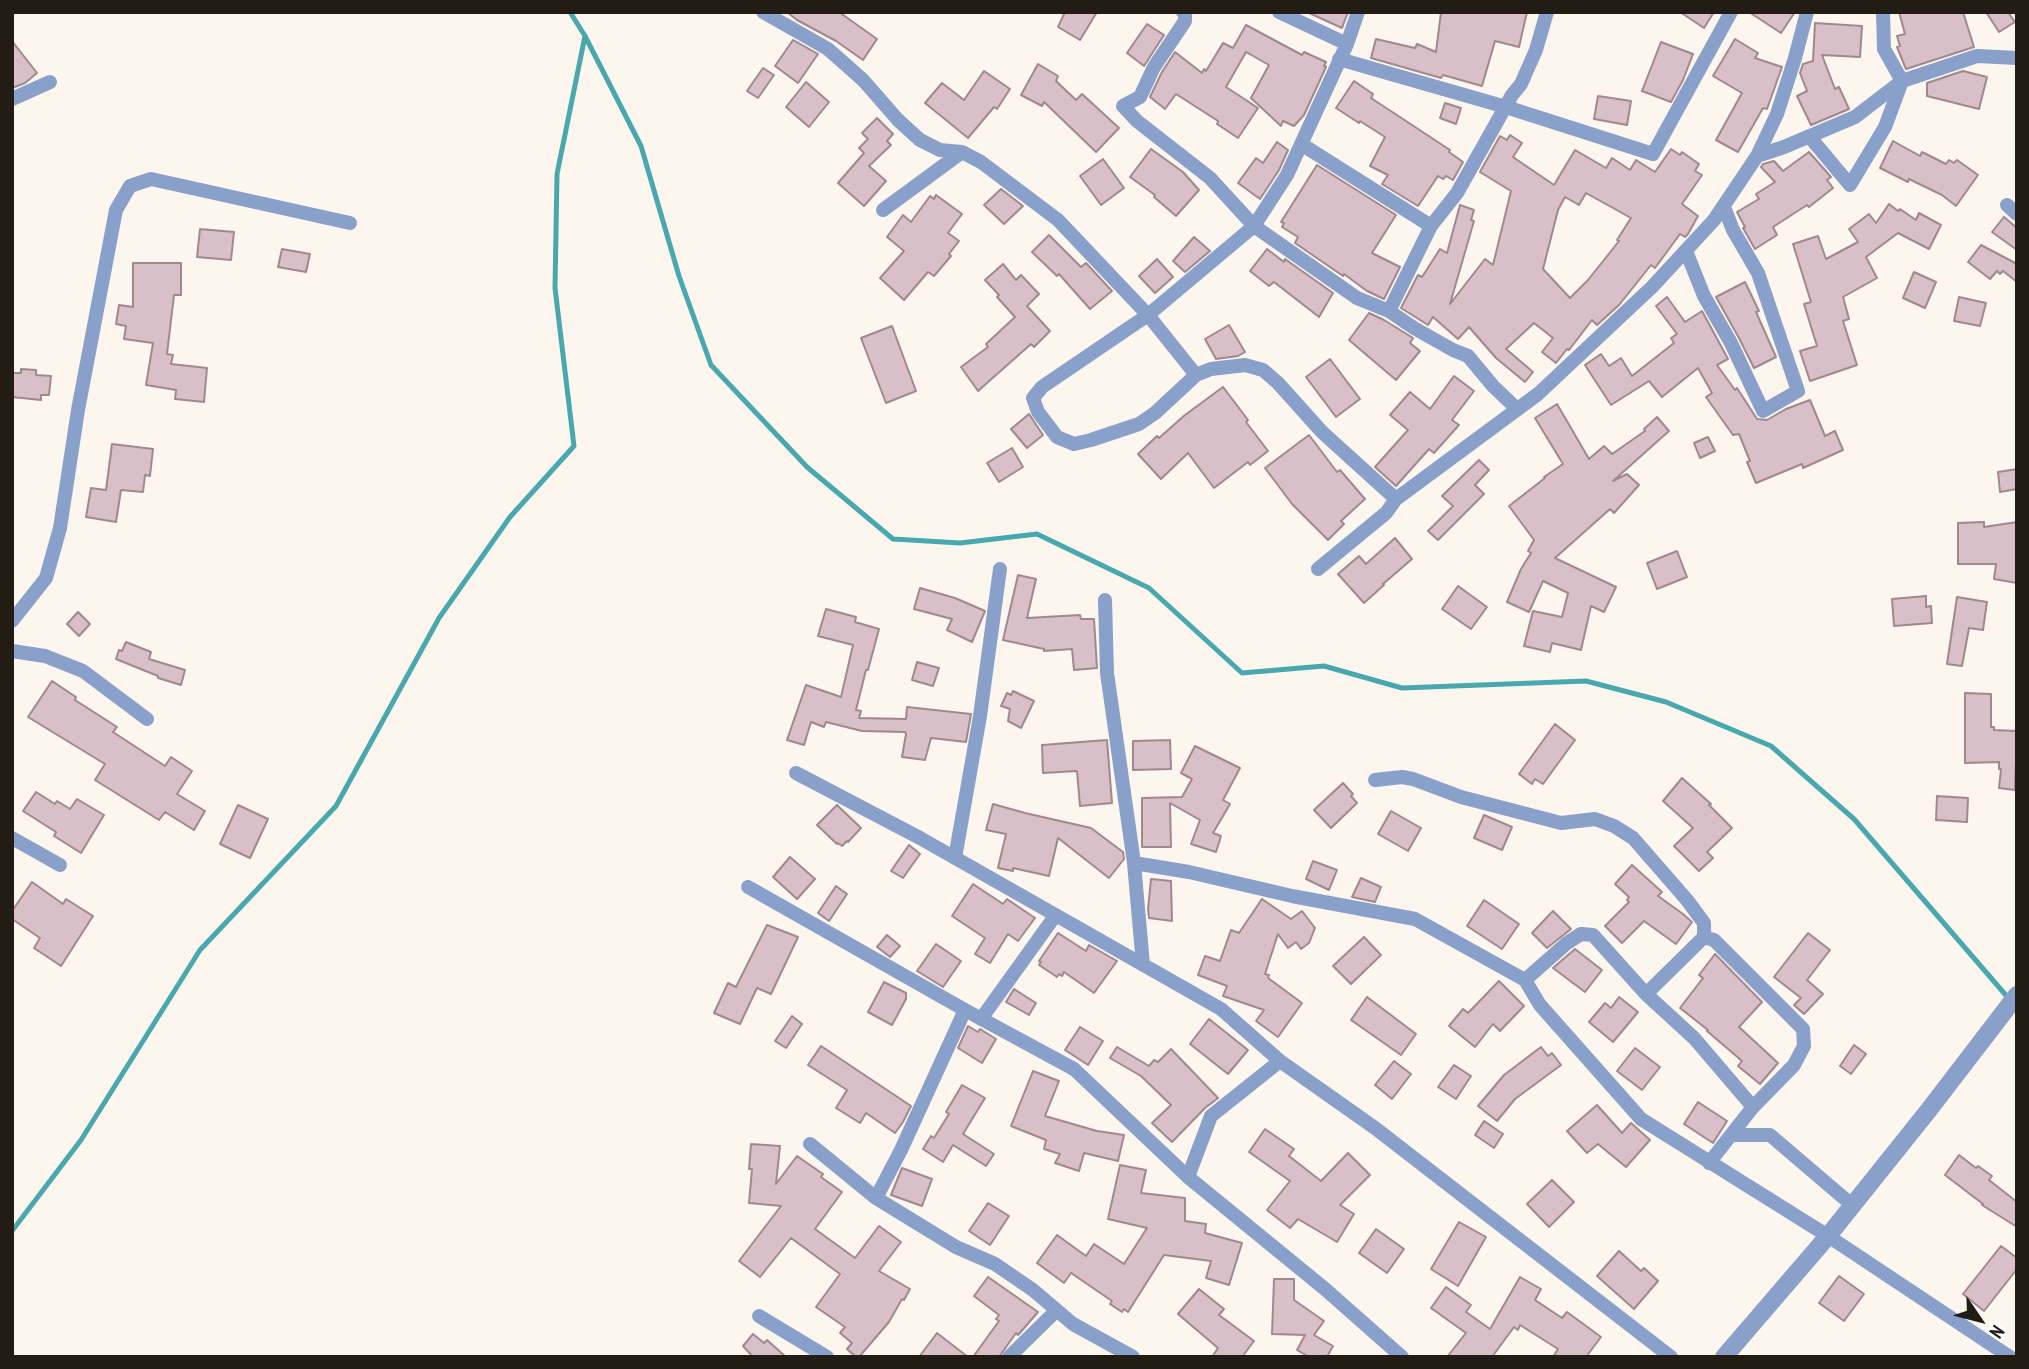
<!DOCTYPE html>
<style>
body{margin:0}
#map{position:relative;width:2029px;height:1369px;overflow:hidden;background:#fdf6ee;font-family:"PT Sans Narrow",sans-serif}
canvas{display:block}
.frame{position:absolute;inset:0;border:14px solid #221c15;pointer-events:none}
.north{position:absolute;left:1945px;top:1285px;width:70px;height:70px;-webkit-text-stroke:5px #fff;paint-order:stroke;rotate:125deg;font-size:19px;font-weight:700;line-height:28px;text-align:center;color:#221c15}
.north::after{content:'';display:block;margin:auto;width:24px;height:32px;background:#221c15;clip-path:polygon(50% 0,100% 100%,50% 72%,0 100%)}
</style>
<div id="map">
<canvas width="2029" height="1369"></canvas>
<div class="frame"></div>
<div class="north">N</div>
</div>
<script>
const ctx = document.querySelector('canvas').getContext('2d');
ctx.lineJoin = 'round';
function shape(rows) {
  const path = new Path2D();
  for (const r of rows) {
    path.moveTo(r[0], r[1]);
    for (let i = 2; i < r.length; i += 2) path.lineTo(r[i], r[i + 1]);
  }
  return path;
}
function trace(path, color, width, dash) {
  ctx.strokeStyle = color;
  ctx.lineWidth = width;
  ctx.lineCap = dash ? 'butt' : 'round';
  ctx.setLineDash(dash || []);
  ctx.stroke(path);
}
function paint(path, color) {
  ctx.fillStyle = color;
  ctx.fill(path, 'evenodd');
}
trace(shape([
 [570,12,585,36,641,146,679,276,711,365,807,467,893,539,960,543,1037,534,1149,588,1242,673,1324,666,1402,688,1586,681,1666,702,1771,746,1854,819,2010,1000],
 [12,1231,81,1140,200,950,336,806,439,618,510,517,574,446,555,288,557,174,585,36]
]), '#49a8ae', 5);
const building = shape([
 [787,12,839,12,877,39,863,60,836,41,797,20,787,12],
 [1065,12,1097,12,1080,40,1058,27,1065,12],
 [1307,12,1348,12,1342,28,1307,12],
 [1441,12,1527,12,1519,47,1495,41,1482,86,1443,75,1441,78,1371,58,1376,39,1415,48,1417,44,1436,52,1441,12],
 [1680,12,1714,12,1704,28,1680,12],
 [1749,12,1795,12,1781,33,1749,12],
 [1899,12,1963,12,1974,47,1906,69,1897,47,1900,46,1897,36,1905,34,1899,12],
 [1986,12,2008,12,2015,22,1999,32,1986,12],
 [1815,23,1862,26,1860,57,1822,55,1835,89,1839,87,1849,109,1811,125,1797,96,1807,91,1800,73,1803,64,1813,61,1815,23],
 [1147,24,1164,35,1144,66,1127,53,1147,24],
 [1246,25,1302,55,1304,52,1326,62,1324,66,1326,67,1304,115,1294,126,1283,121,1281,126,1251,98,1269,65,1246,52,1226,87,1258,108,1238,138,1217,124,1218,121,1176,94,1165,109,1150,97,1162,72,1175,52,1202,73,1204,69,1206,71,1223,43,1233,48,1246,25],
 [1735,39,1758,53,1755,58,1782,67,1767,109,1763,108,1738,152,1716,140,1742,93,1713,76,1735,39],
 [793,40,818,54,798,83,775,66,793,40],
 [12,41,37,73,25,83,12,88,12,41],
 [1661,42,1693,54,1683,80,1671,102,1642,91,1661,42],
 [1038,64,1058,76,1056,81,1076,100,1082,94,1119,128,1096,152,1044,102,1042,106,1021,95,1038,64],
 [763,68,774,75,758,98,747,91,763,68],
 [984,71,1010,89,997,109,994,107,968,138,925,103,942,83,964,100,984,71],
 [1963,71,1987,77,1979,109,1927,96,1927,83,1963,71],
 [1354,81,1373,94,1371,98,1450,150,1449,152,1463,162,1453,180,1446,176,1443,179,1438,176,1418,206,1382,184,1388,175,1370,166,1385,137,1360,121,1359,123,1336,108,1354,81],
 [806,82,829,102,809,127,786,107,806,82],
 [1598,96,1631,101,1627,125,1594,119,1598,96],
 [1445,103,1461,108,1456,124,1440,118,1445,103],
 [877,118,893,134,887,141,891,145,869,166,886,181,864,206,838,183,864,153,859,148,868,139,862,133,877,118],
 [1510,135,1522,143,1513,157,1554,185,1575,150,1606,168,1612,158,1630,170,1636,160,1655,172,1671,149,1680,155,1682,152,1699,164,1695,171,1702,175,1682,204,1698,216,1688,234,1685,237,1680,234,1655,268,1651,265,1619,305,1597,325,1592,320,1569,350,1567,349,1556,363,1542,352,1553,338,1534,323,1506,349,1533,372,1525,382,1496,358,1469,327,1458,339,1433,317,1428,325,1401,308,1418,275,1422,277,1440,249,1447,253,1460,205,1474,210,1471,220,1474,221,1450,304,1485,259,1493,265,1511,191,1480,172,1500,136,1507,140,1510,135],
 [1586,193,1631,218,1617,240,1619,241,1588,280,1570,298,1543,269,1558,210,1565,197,1579,205,1586,193],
 [1893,141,1920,156,1922,152,1946,164,1949,160,1954,163,1957,160,1978,175,1956,206,1942,195,1909,179,1908,182,1880,168,1893,141],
 [1277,142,1288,150,1279,170,1260,199,1238,183,1256,158,1263,163,1277,142],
 [1151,149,1183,172,1199,190,1176,216,1154,197,1155,195,1130,177,1151,149],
 [1809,152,1831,177,1827,180,1833,188,1809,207,1807,205,1773,227,1777,235,1755,249,1743,228,1745,227,1737,212,1759,199,1756,194,1775,182,1761,167,1763,164,1774,161,1783,171,1809,152],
 [1103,159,1124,188,1101,205,1080,176,1103,159],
 [1317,165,1396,215,1372,253,1400,267,1384,299,1367,291,1344,274,1343,276,1295,243,1298,237,1282,227,1284,223,1281,222,1317,165],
 [1001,189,1023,206,1004,224,984,205,1001,189],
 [936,195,962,214,948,233,959,241,949,254,951,256,934,276,928,272,904,300,880,278,904,251,887,237,903,215,911,222,930,196,934,199,936,195],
 [1889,204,1898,211,1900,209,1916,220,1919,213,1941,225,1929,249,1898,233,1866,257,1877,278,1843,297,1849,319,1843,321,1857,365,1810,381,1800,351,1817,346,1804,304,1811,302,1793,244,1818,236,1826,259,1858,242,1849,229,1869,214,1876,223,1889,204],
 [2004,217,2017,228,2017,250,1992,232,2004,217],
 [200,229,234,232,231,260,197,257,200,229],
 [1049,235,1081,267,1086,263,1112,291,1090,309,1059,274,1057,276,1032,252,1049,235],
 [1194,237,1210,251,1185,272,1173,261,1194,237],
 [1981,245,2017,264,2017,282,2003,271,2000,274,1997,271,1990,279,1968,262,1981,245],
 [282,249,310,254,306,272,278,267,282,249],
 [1267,249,1284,262,1285,259,1333,293,1319,317,1274,282,1269,286,1250,271,1267,249],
 [1157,259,1173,277,1155,293,1139,276,1157,259],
 [133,263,181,263,181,295,174,295,167,354,173,355,171,364,207,368,204,402,175,399,176,390,146,385,153,343,124,339,126,326,116,324,119,305,133,307,133,263],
 [1003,264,1016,280,1021,275,1039,294,1027,306,1050,331,1034,347,1031,344,978,391,961,367,988,347,986,344,1015,317,997,297,999,295,985,280,1003,264],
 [1914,272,1936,282,1925,308,1903,298,1914,272],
 [1745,282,1759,311,1756,312,1776,357,1754,368,1739,338,1716,297,1745,282],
 [1667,297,1685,322,1702,311,1728,359,1717,365,1735,390,1737,388,1757,419,1767,420,1786,409,1810,400,1825,436,1835,431,1843,450,1803,468,1802,464,1756,483,1747,462,1750,461,1739,434,1733,435,1706,397,1712,393,1698,368,1662,397,1649,381,1611,405,1585,365,1601,354,1609,366,1621,358,1632,376,1674,343,1671,338,1677,334,1656,306,1667,297],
 [1959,297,1986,303,1980,326,1954,321,1959,297],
 [1369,313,1384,320,1413,338,1410,343,1420,351,1396,380,1349,340,1369,313],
 [1229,325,1245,352,1238,356,1216,359,1205,339,1229,325],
 [892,326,916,391,886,403,861,338,892,326],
 [1330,359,1360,399,1336,417,1306,377,1330,359],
 [21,369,36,370,36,375,51,376,49,395,41,395,41,400,12,397,12,373,21,373,21,369],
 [1454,376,1474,391,1452,420,1459,425,1434,453,1429,449,1396,486,1375,467,1408,430,1390,415,1410,392,1430,409,1454,376],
 [1223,387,1248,420,1246,422,1268,451,1250,465,1248,462,1214,488,1188,453,1161,479,1138,454,1157,436,1159,438,1185,415,1223,387],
 [1557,404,1589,459,1604,446,1612,454,1645,431,1644,429,1657,417,1669,431,1613,481,1627,474,1639,485,1614,513,1610,509,1555,558,1616,587,1604,612,1591,606,1581,650,1552,643,1550,652,1524,646,1533,611,1562,617,1568,593,1543,581,1529,612,1507,602,1521,569,1531,553,1528,551,1534,540,1509,506,1545,478,1544,477,1563,464,1535,418,1557,404],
 [1029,414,1043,435,1027,448,1011,429,1029,414],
 [1309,435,1337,472,1340,470,1365,499,1341,521,1344,524,1328,540,1292,504,1265,468,1309,435],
 [1708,437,1715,451,1700,458,1694,443,1708,437],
 [112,444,153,449,150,476,145,475,143,492,121,490,116,522,86,517,91,488,106,490,112,444],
 [1012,448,1023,467,999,482,987,463,1012,448],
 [1479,460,1489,470,1475,485,1484,494,1438,540,1428,531,1453,506,1442,496,1479,460],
 [2017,469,2017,489,2000,492,1998,472,2017,469],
 [1984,522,1984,527,2017,522,2017,583,1994,579,1996,564,1958,564,1958,523,1984,522],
 [1395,538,1412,559,1383,584,1384,585,1364,603,1338,574,1359,556,1366,564,1395,538],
 [1677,551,1687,577,1657,589,1647,563,1677,551],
 [1018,575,1036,579,1027,618,1080,615,1081,619,1094,619,1097,668,1074,670,1072,649,1044,651,1044,649,1003,640,1018,575],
 [1458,586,1487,607,1471,629,1442,609,1458,586],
 [920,588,955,598,985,611,972,642,947,630,952,619,914,609,920,588],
 [1926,596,1926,607,1931,606,1932,623,1894,626,1892,599,1926,596],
 [1957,597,1987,602,1983,630,1969,628,1962,666,1947,664,1957,597],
 [826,609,856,617,855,622,879,629,868,670,866,670,856,710,861,711,859,718,906,719,907,707,971,714,966,742,931,738,925,760,902,757,906,734,905,732,862,731,826,722,824,727,811,722,804,745,787,740,806,685,841,697,853,645,818,636,826,609],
 [78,612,90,624,79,636,67,624,78,612],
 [126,642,151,652,149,659,185,670,181,685,158,678,158,676,116,659,119,650,122,651,126,642],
 [917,662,939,668,933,686,912,680,917,662],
 [52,681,76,697,75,700,117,727,113,732,165,766,171,757,192,771,177,794,205,811,194,830,165,812,159,820,95,780,105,764,28,717,52,681],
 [1013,691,1034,701,1021,728,1008,721,1010,709,1001,706,1007,693,1011,695,1013,691],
 [1965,693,1991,694,1991,727,1994,727,1994,730,2017,731,2015,790,1999,788,2001,769,1999,769,1999,762,1965,763,1965,693],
 [1555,724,1575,740,1543,784,1535,779,1532,784,1519,774,1555,724],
 [1107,740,1112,803,1080,806,1077,771,1043,773,1042,745,1107,740],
 [1170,740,1171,769,1133,770,1133,741,1170,740],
 [1195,746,1240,768,1223,800,1230,804,1213,833,1221,836,1216,852,1191,844,1200,820,1170,803,1171,847,1142,847,1142,798,1182,797,1192,779,1181,773,1195,746],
 [1682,778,1711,804,1709,805,1732,828,1707,852,1713,858,1699,871,1674,846,1693,828,1663,801,1682,778],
 [1343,783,1353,794,1351,796,1357,803,1331,828,1314,810,1343,783],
 [36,792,55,804,57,801,70,809,77,799,104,815,81,853,54,836,56,832,23,811,36,792],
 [1937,796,1968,798,1967,822,1936,820,1937,796],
 [993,804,1025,813,1091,828,1123,852,1124,859,1109,878,1058,838,1049,876,1013,868,1013,871,998,868,1006,834,986,830,993,804],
 [238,805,268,819,250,858,220,844,238,805],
 [837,805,861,828,848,842,847,841,842,846,838,843,837,844,817,825,837,805],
 [1391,811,1421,828,1408,851,1378,834,1391,811],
 [1484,815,1512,827,1502,850,1474,838,1484,815],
 [909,845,920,854,903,878,891,871,909,845],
 [790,857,815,879,797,899,773,877,790,857],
 [1313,861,1337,870,1329,890,1306,879,1313,861],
 [1632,865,1662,892,1658,896,1683,914,1692,922,1676,944,1644,921,1622,943,1605,926,1629,902,1627,900,1629,897,1615,884,1632,865],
 [1361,878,1381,887,1375,902,1352,897,1361,878],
 [1151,879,1171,881,1172,921,1149,918,1148,909,1151,879],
 [32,882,63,904,66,899,93,916,61,966,34,948,40,938,12,919,12,911,32,882],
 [973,884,1003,904,1007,899,1035,918,1018,941,1008,934,990,963,975,954,985,938,952,916,973,884],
 [836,886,847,894,829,921,818,913,836,886],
 [1262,899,1291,919,1302,911,1315,928,1309,943,1301,949,1296,942,1288,948,1278,934,1265,974,1269,975,1268,978,1302,1003,1278,1037,1256,1021,1264,1010,1223,996,1227,986,1198,975,1205,956,1220,961,1231,930,1239,933,1262,899],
 [1484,900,1519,924,1502,949,1467,926,1484,900],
 [1553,911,1571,929,1547,948,1532,933,1553,911],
 [767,925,798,937,771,994,757,988,740,1024,714,1013,728,983,736,987,767,925],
 [1058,933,1086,951,1089,945,1117,961,1094,993,1064,972,1062,976,1059,974,1057,977,1039,965,1041,962,1039,961,1058,933],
 [1808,933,1830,950,1807,980,1823,994,1804,1014,1794,1005,1801,998,1774,977,1808,933],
 [887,935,900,946,890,957,877,947,887,935],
 [1364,937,1381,955,1351,984,1333,966,1364,937],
 [936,944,961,961,943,987,917,971,936,944],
 [1575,949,1602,970,1585,992,1553,968,1575,949],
 [1715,954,1762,1002,1739,1027,1778,1063,1760,1084,1738,1066,1742,1061,1707,1031,1708,1030,1680,1008,1703,978,1699,975,1715,954],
 [1499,981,1524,1006,1500,1031,1493,1024,1475,1047,1449,1026,1463,1009,1468,1013,1499,981],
 [884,982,906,993,906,999,892,1025,868,1012,884,982],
 [1014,989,1036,1003,1029,1015,1006,1002,1014,989],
 [1367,997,1416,1034,1401,1055,1351,1020,1367,997],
 [1619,997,1638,1012,1613,1042,1589,1022,1605,1003,1611,1008,1619,997],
 [792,1016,802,1024,786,1048,775,1041,792,1016],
 [1209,1019,1248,1050,1228,1074,1190,1044,1209,1019],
 [968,1026,978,1032,980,1029,996,1039,982,1063,958,1048,968,1026],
 [1080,1027,1103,1041,1088,1065,1065,1050,1080,1027],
 [1854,1045,1866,1054,1851,1074,1840,1066,1854,1045],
 [821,1046,911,1106,903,1122,895,1133,866,1113,860,1123,836,1108,847,1090,808,1065,821,1046],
 [1117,1047,1149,1066,1154,1060,1158,1062,1171,1049,1218,1098,1205,1108,1172,1142,1152,1123,1171,1105,1141,1076,1110,1058,1117,1047],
 [1541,1047,1548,1056,1552,1053,1561,1065,1515,1099,1497,1121,1478,1106,1504,1075,1541,1047],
 [1635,1048,1660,1067,1642,1090,1617,1071,1635,1048],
 [1394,1061,1411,1074,1392,1099,1375,1085,1394,1061],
 [1454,1065,1471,1076,1456,1099,1438,1087,1454,1065],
 [1033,1071,1059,1081,1045,1116,1097,1131,1124,1135,1118,1161,1084,1153,1079,1171,1055,1163,1060,1154,1044,1149,1046,1140,1011,1126,1033,1071],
 [962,1085,985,1098,963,1134,994,1154,986,1166,953,1145,943,1162,923,1149,931,1136,934,1138,949,1114,946,1112,962,1085],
 [1698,1102,1727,1121,1713,1143,1684,1124,1698,1102],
 [1597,1105,1622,1133,1631,1123,1650,1140,1626,1167,1598,1144,1587,1153,1567,1131,1597,1105],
 [1484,1121,1503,1134,1494,1148,1475,1135,1484,1121],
 [1265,1129,1294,1149,1289,1156,1321,1181,1348,1153,1370,1175,1340,1205,1354,1214,1337,1242,1298,1219,1290,1228,1267,1210,1290,1181,1249,1152,1265,1129],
 [751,1144,780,1146,776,1184,797,1156,823,1174,821,1177,842,1192,815,1229,855,1258,879,1226,901,1242,879,1271,910,1289,904,1300,902,1299,889,1322,859,1357,856,1357,847,1349,852,1343,840,1333,845,1327,816,1307,840,1274,791,1238,760,1277,739,1261,781,1206,749,1203,752,1169,749,1169,751,1144],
 [1959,1155,1976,1168,1978,1166,1992,1176,1989,1180,2017,1202,2017,1227,1982,1205,1983,1204,1945,1175,1959,1155],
 [1120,1165,1146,1170,1141,1193,1185,1198,1185,1221,1206,1224,1205,1233,1242,1243,1229,1285,1206,1278,1211,1261,1164,1255,1128,1312,1124,1309,1122,1312,1110,1304,1112,1301,1071,1273,1064,1283,1037,1263,1057,1235,1086,1256,1094,1244,1124,1264,1147,1228,1108,1219,1120,1165],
 [902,1168,932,1179,922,1206,891,1195,902,1168],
 [1552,1180,1574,1202,1549,1227,1527,1204,1552,1180],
 [988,1203,1009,1216,990,1245,969,1231,988,1203],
 [1459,1222,1486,1237,1458,1286,1431,1269,1459,1222],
 [1376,1229,1404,1249,1387,1273,1359,1253,1376,1229],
 [2001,1246,2017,1258,2017,1269,1984,1311,1963,1294,2001,1246],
 [1619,1251,1641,1271,1644,1268,1658,1281,1634,1309,1597,1276,1619,1251],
 [1839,1276,1864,1294,1844,1321,1819,1303,1839,1276],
 [988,1277,1038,1312,1018,1335,1016,1333,999,1357,973,1357,999,1321,996,1319,999,1315,974,1296,988,1277],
 [1520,1277,1541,1289,1535,1300,1562,1318,1567,1312,1601,1337,1586,1357,1553,1357,1558,1349,1520,1325,1518,1330,1514,1327,1492,1357,1447,1357,1466,1333,1431,1308,1446,1287,1471,1305,1466,1312,1490,1329,1520,1277],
 [1274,1279,1294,1279,1294,1300,1324,1321,1314,1335,1333,1346,1327,1357,1309,1357,1297,1350,1305,1335,1272,1334,1274,1279],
 [1199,1289,1224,1309,1219,1315,1254,1341,1242,1357,1212,1357,1218,1348,1178,1314,1199,1289],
 [937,1333,968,1357,919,1357,937,1333],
 [753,1334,764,1343,767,1340,786,1357,753,1357,743,1346,753,1334]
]);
paint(building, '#d9bfc7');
trace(building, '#a0888f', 2);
trace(shape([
 [763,12,828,49,863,80,898,120,920,140,940,150,962,152],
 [1183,12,1185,14,1185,21,1154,67,1140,97,1123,106,1137,121,1210,178,1254,226,1357,298,1389,311,1414,328,1453,350,1468,356,1493,386,1517,409],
 [1279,12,1347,44],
 [1358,12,1347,44,1287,175,1254,226,1148,315,1042,387,1033,398,1038,412,1057,437,1074,444,1091,440,1139,424,1155,413,1196,375,1211,369,1245,365,1263,370,1278,383,1322,432,1396,499],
 [1883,12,1884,49,1902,81,1977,56,2017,58],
 [1339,59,1506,107,1653,154,1731,12],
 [12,99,50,82],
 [1301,144,1431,226],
 [1757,156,1784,147,1855,117,1902,81,1885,127,1850,185,1809,136],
 [2007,205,2017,214],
 [883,210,962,152,981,162,1058,220,1148,315,1196,375],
 [1686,251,1704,296,1731,343,1763,411,1798,391,1758,273,1733,230,1724,207],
 [1389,311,1431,226,1457,193,1512,95,1521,84,1536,50,1547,12],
 [1318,569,1386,513,1396,499,1538,394,1652,287,1714,220,1757,156,1777,114,1795,58,1807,12],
 [1105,600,1107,673,1134,863,1143,965],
 [12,621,46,578,60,528,78,410,116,210,130,186,151,179,350,223],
 [12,651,45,656,83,671,147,719],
 [796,773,920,838,1221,1009,1280,1061,1375,1128,1671,1357],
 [1375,780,1402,777,1413,779,1461,797,1561,823,1595,819,1614,826,1633,838,1687,900,1704,923,1704,937],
 [12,838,60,865],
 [955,858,980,716,1000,569],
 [1134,863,1189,872,1292,896,1415,919,1525,980,1540,1005,1641,1119,1828,1236,2010,1357],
 [748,887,965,1010,1074,1069,1188,1177],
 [1525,980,1567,943,1581,934,1593,935,1646,994,1694,1038,1753,1107],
 [1646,994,1704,937,1714,940,1803,1029,1804,1046,1794,1065,1753,1107,1709,1163],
 [981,1019,1055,916],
 [1280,1061,1211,1116,1188,1177,1325,1289,1402,1357],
 [1731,1135,1770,1135,1852,1205],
 [810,1144,876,1198,956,1247,995,1264,1033,1290,1073,1324,1133,1357],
 [876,1198,901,1150,965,1010],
 [759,1316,827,1357],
 [1009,1357,1056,1311]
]), '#88a0ca', 14);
trace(shape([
 [1724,1357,1828,1236,1928,1111,2017,995]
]), '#88a0ca', 18);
</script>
